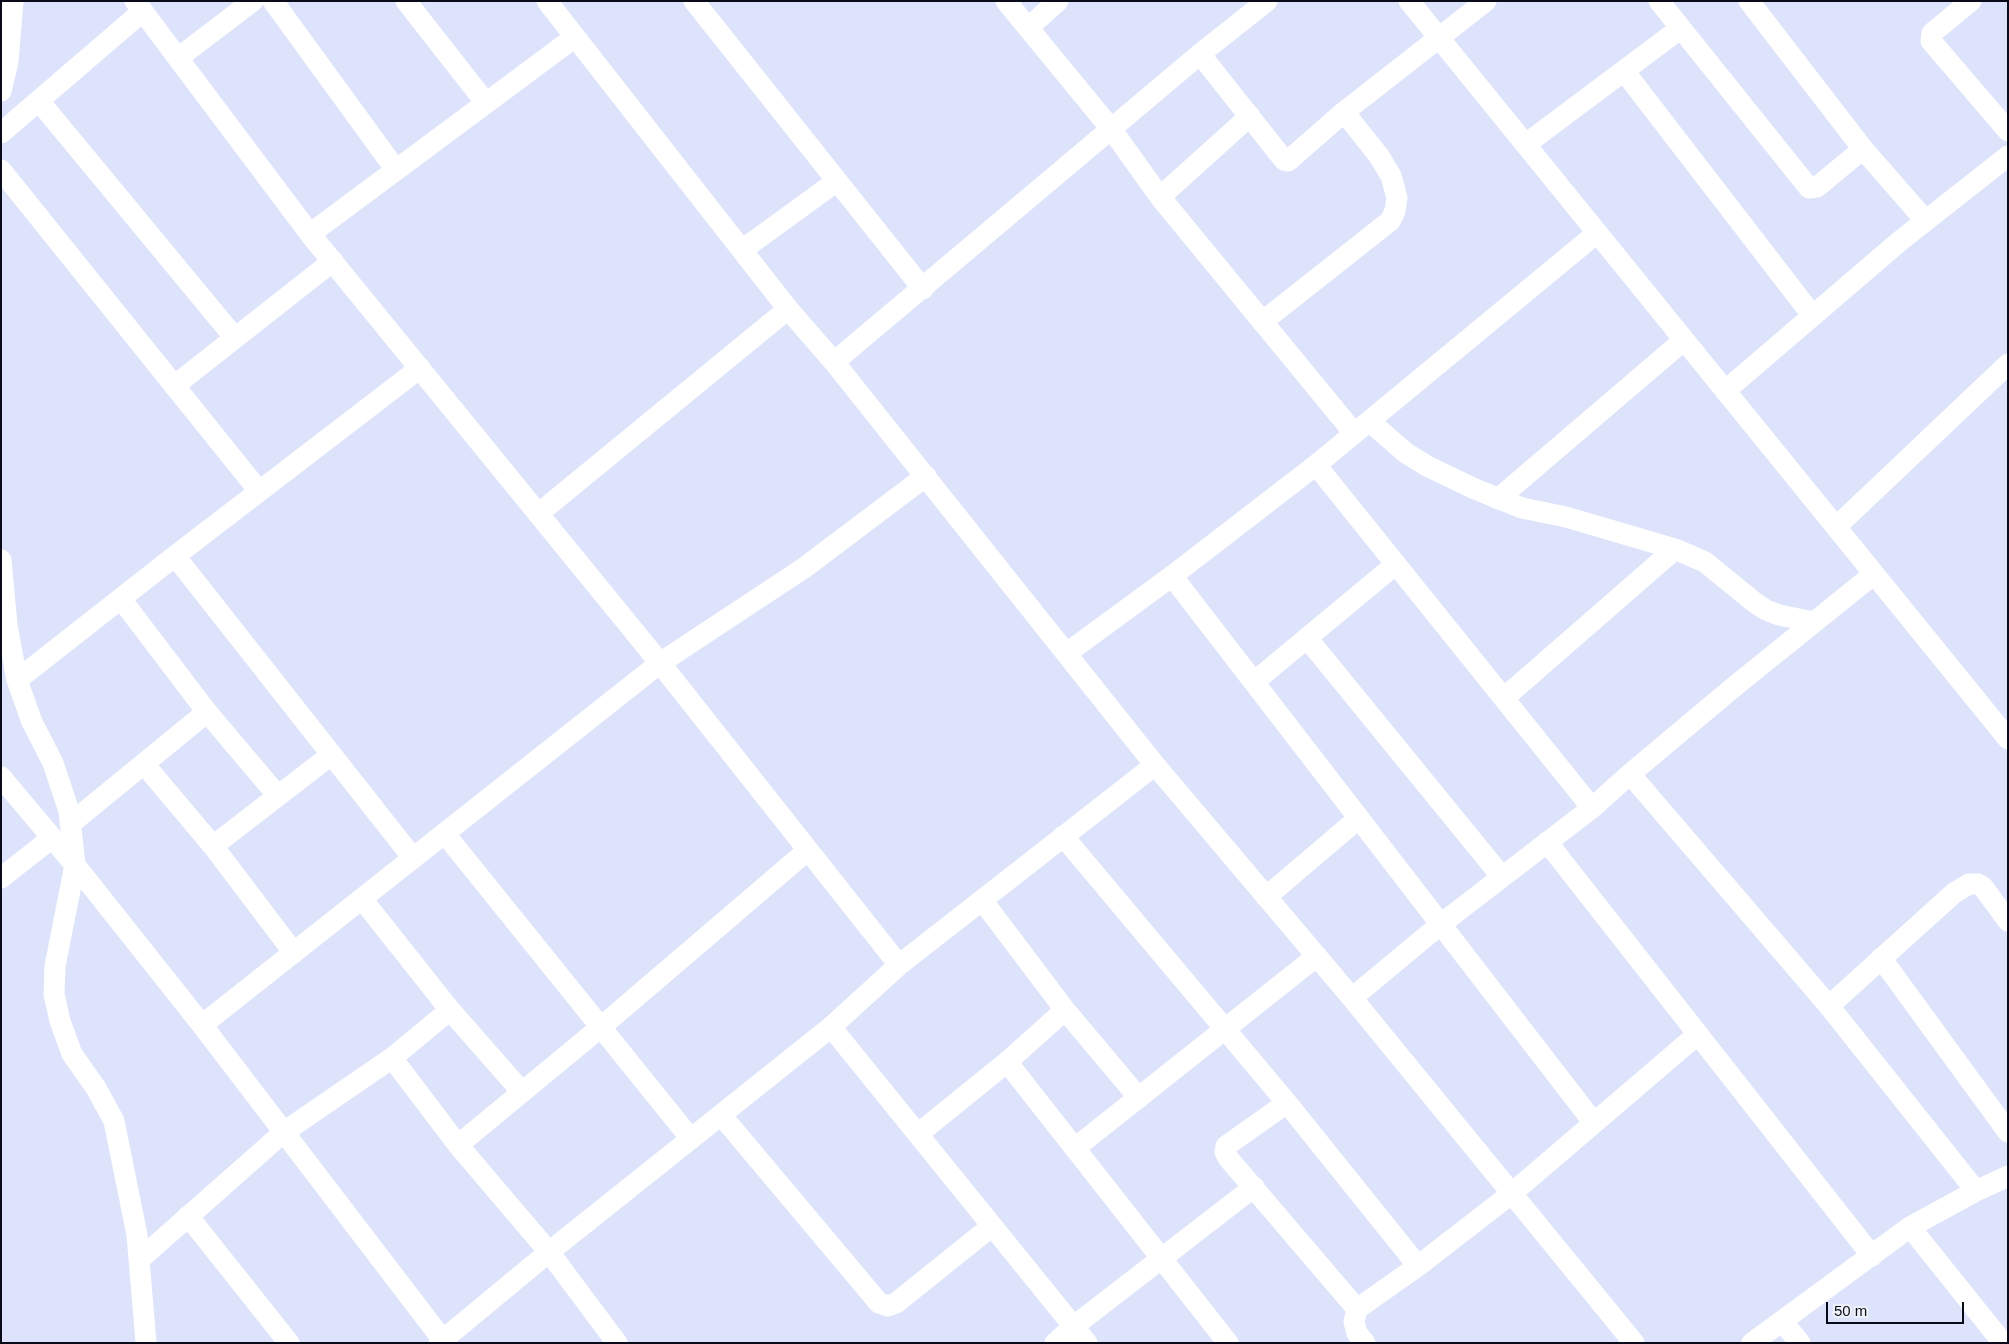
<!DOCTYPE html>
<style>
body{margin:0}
#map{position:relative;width:2009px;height:1344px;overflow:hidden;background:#dde3fa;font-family:Arial,sans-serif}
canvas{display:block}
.frame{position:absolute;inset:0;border:2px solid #090c18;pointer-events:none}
.scale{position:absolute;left:1826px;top:1302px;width:138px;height:22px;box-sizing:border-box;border:2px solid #090c18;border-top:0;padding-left:6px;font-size:15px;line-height:18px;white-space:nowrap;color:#090c18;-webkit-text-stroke:4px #eff1f9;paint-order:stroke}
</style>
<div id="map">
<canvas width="2009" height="1344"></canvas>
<div class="frame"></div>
<div class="scale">50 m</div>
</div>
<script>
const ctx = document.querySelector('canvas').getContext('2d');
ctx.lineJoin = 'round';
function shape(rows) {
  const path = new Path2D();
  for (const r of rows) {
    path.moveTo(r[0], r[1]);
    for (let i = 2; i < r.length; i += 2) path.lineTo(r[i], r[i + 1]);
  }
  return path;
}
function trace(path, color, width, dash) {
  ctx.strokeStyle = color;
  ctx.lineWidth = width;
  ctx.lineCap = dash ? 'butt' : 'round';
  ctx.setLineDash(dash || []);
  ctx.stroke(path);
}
trace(shape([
 [135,1,310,234,660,663,899,965],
 [273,1,396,170],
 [406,1,486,103],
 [547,1,788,309,834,362,1155,765,1352,998,1634,1343],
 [694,1,923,289],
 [1006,1,1112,130,1160,197,1354,433],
 [1409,1,2008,739],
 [1659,1,1809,188,1817,187,1863,149],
 [1749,1,1863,149,1925,220],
 [1971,1,1932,33,1931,41,2008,131],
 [1028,28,1058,1],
 [1200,54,1284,160,1288,161,1344,112,1486,1],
 [178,58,253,1],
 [1624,71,1812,315],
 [1,91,8,62,13,1],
 [39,101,235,338],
 [1,133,143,11],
 [1526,144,1681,28],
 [1,170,259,491],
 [1160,197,1250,116],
 [310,234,575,37],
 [742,250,837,181],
 [1262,322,1390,221,1395,211,1397,198,1391,176,1379,156,1344,112],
 [834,362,1200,54,1267,1],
 [174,386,333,261],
 [1725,391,1900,241,2008,156],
 [1369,421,1406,453,1427,466,1475,489,1522,508,1566,517,1675,549,1705,562,1754,602,1766,610,1779,615,1814,622],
 [1316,465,1592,808],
 [1498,499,1684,340],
 [538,514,788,309],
 [1836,527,2008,364],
 [175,556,413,858],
 [1,560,7,625,17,680,32,722,53,763,69,811,75,865,55,966,54,994,60,1021,72,1054,96,1088,114,1121,137,1235,146,1343],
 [1172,576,1594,1123],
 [121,599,207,712,278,796],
 [1307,638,1502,877],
 [1067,653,1172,576,1316,465,1597,233],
 [17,680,175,556,420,368],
 [1254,682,1396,564],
 [1504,698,1675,549],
 [144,764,213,846,294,953],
 [1630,774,1829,1006,1976,1191],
 [1,777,75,865,202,1025,445,1343],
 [70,824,207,712],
 [445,834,691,1139],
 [1063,836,1287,1103,1418,1266],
 [1547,842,1872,1256],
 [213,846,331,755],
 [1,878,52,838],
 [1266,897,1359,818],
 [362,899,450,1010,522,1092],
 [982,900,1065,1010,1139,1098],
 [1881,958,2008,1132],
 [1352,998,1441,924,1592,808,1630,774,1735,686,1874,574],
 [1829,1006,1954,893,1969,884,1978,884,1983,887,2008,921],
 [202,1025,660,663,804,568,926,476],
 [831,1027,1087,1343],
 [392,1058,458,1145,549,1252,617,1343],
 [1007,1062,1228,1343],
 [1287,1103,1226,1146,1225,1152,1228,1158,1357,1309,1354,1322,1357,1333,1365,1343],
 [721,1115,879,1303,888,1306,896,1303,992,1226],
 [918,1134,1007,1062,1065,1010],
 [458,1145,601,1027,808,850],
 [1075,1148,1317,956],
 [188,1216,289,1343],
 [1910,1227,2003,1343],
 [139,1260,284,1132,392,1058,450,1010],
 [1357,1309,1418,1266,1511,1194,1698,1034],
 [1782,1321,1800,1343],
 [439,1343,549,1252,831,1027,899,965,1155,765],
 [1055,1343,1074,1326,1254,1187],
 [1752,1343,1910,1227,1976,1191,2008,1176]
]), '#fff', 21);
</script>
